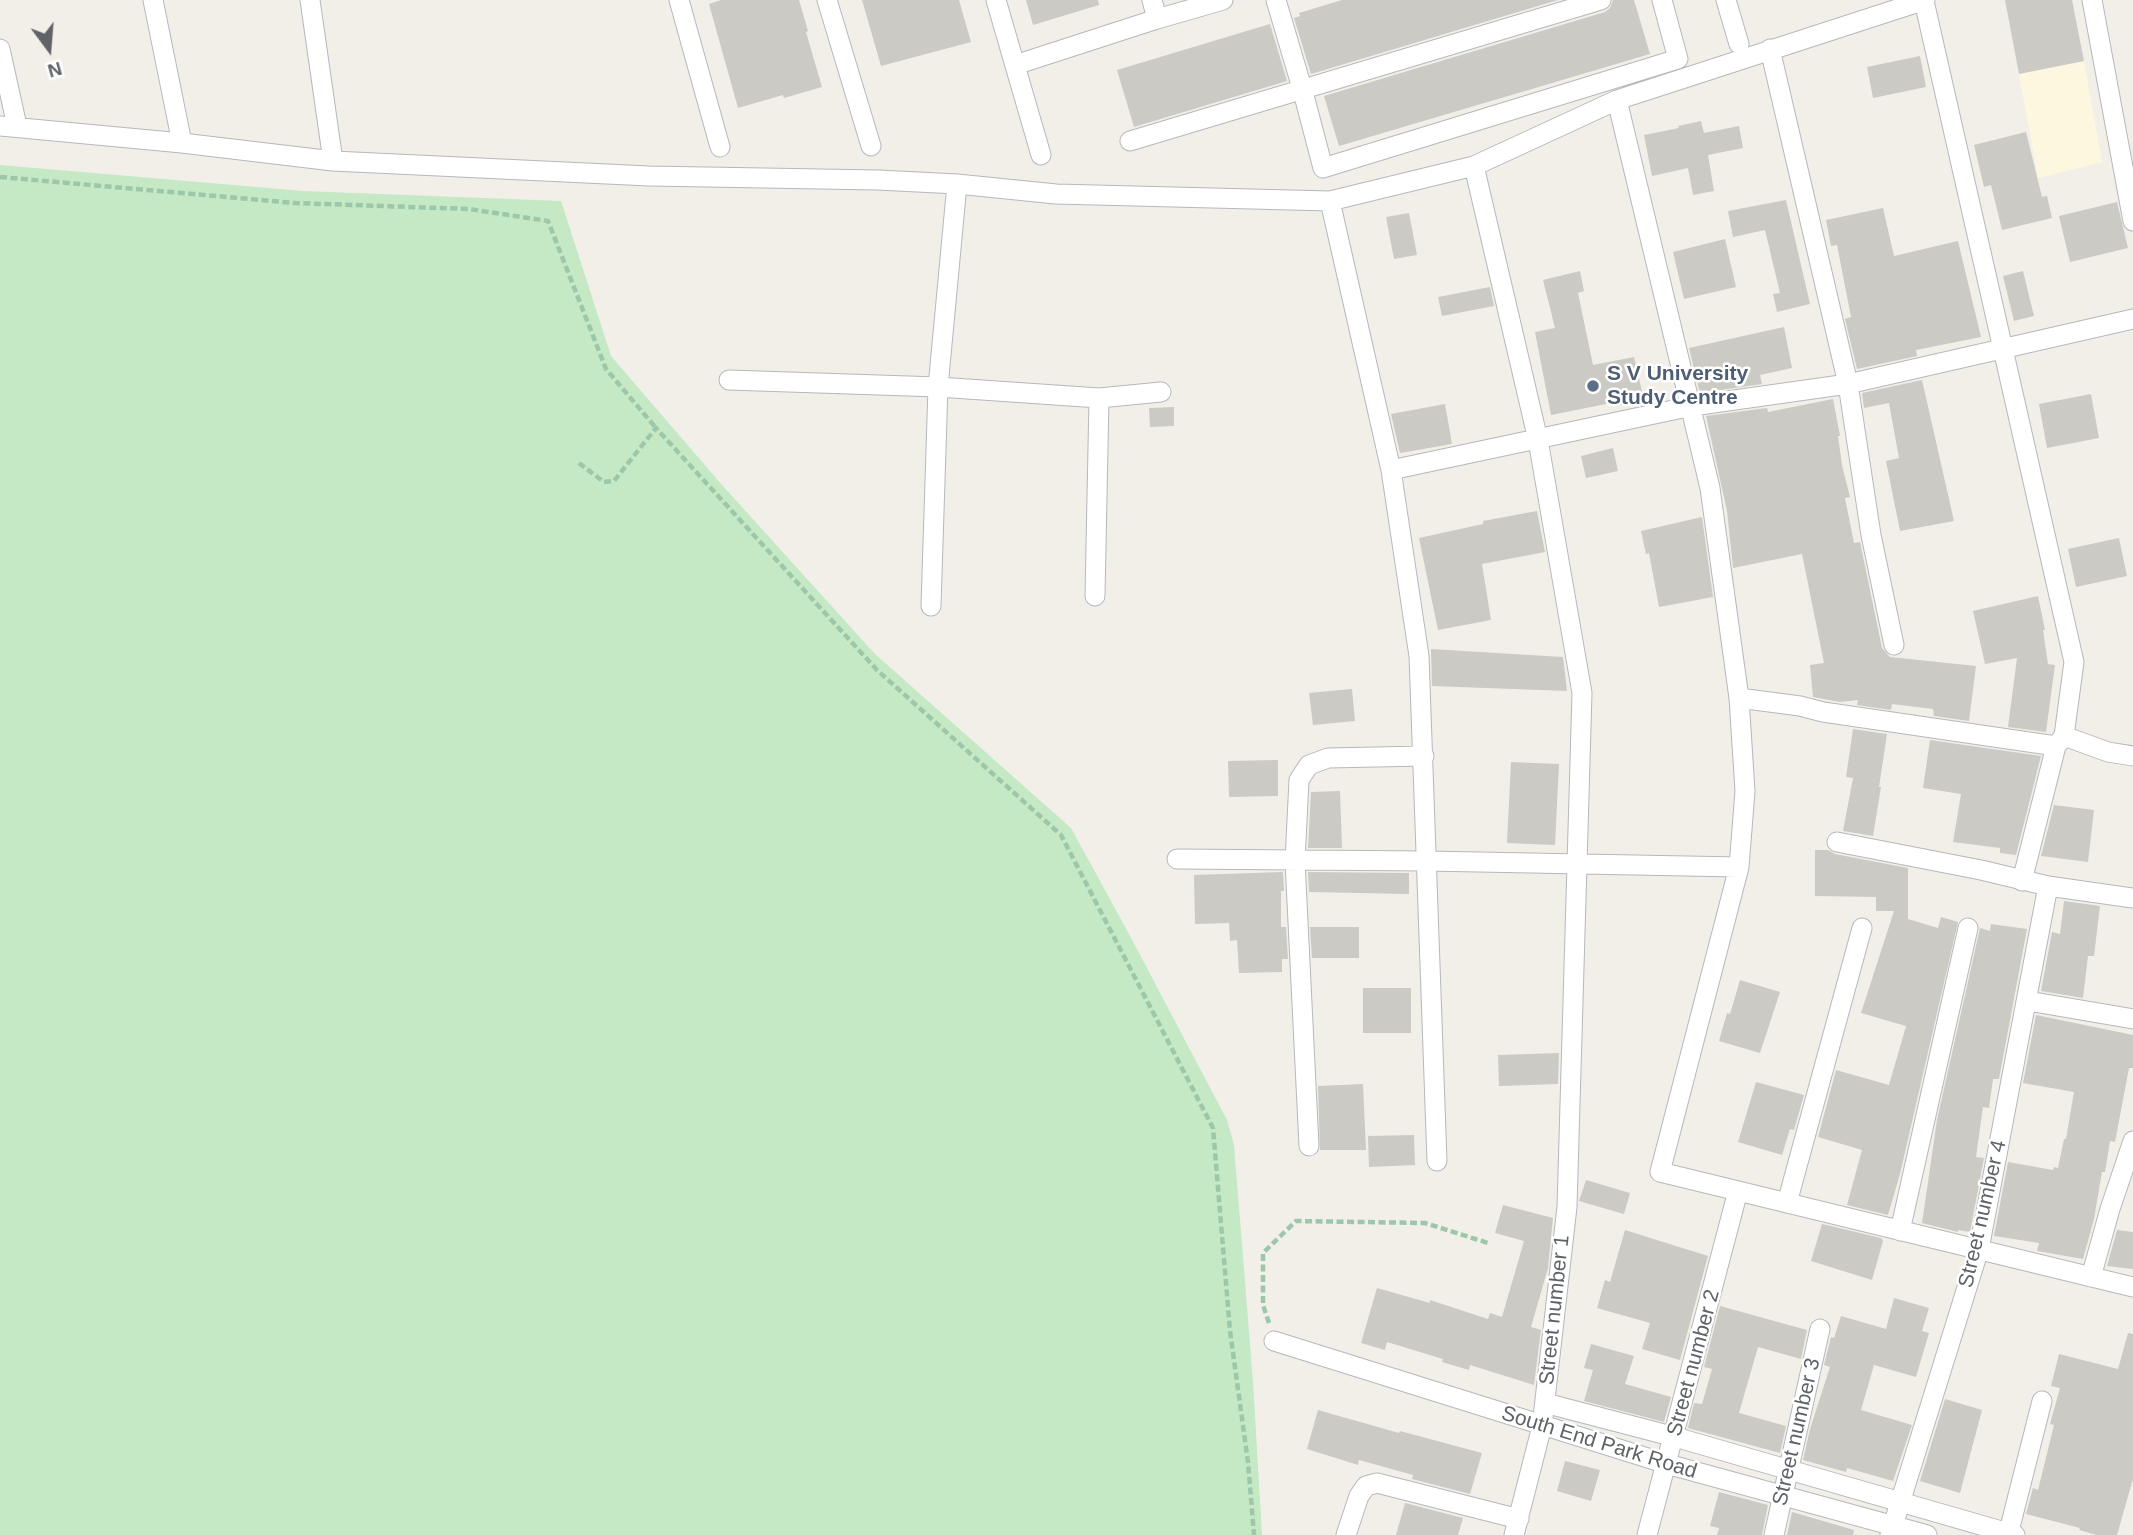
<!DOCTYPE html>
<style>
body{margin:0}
#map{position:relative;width:2133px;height:1535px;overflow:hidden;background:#f1efe8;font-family:Helvetica,sans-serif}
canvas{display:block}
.north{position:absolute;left:14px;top:14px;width:70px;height:70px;-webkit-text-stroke:5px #fff;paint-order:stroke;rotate:164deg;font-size:19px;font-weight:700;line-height:28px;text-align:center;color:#5f6368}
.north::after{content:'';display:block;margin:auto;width:24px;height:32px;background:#5f6368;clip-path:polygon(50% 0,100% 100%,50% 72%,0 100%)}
</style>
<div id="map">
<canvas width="2133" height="1535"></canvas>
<div class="north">N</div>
</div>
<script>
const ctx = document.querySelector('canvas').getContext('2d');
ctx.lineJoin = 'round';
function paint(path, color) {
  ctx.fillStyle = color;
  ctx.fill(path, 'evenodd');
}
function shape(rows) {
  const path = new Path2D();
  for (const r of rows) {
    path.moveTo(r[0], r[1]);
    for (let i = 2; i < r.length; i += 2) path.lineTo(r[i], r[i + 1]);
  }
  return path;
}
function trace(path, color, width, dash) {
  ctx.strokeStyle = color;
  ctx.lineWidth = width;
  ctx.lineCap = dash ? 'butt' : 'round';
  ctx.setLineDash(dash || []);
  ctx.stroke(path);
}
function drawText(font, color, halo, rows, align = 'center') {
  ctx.font = font + ' Helvetica,sans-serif';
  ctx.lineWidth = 5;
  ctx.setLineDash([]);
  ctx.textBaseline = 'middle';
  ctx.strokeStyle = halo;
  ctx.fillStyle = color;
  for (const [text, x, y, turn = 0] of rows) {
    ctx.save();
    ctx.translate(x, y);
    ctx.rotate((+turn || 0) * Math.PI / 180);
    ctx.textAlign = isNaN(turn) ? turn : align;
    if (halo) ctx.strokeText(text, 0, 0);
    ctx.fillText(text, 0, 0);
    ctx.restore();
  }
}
paint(shape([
 [2084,61,2102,162,2038,178,2019,74]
]), '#fef7e0');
paint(shape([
 [0,165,303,191,561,201,611,356,722,485,875,654,1071,828,1129,934,1227,1120,1234,1145,1253,1382,1262,1535,0,1535]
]), '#c5e8c5');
paint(shape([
 [721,0,799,0,808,31,806,32,822,87,784,98,783,95,738,108,709,4],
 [862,0,959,0,971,42,881,66],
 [1026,0,1098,0,1099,5,1033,25],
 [1342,0,1558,0,1311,74,1294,18,1300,16,1299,13],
 [1613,0,1634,0,1650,54,1339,146,1324,96,1605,12,1610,8],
 [2005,0,2072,0,2084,61,2019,74],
 [1270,24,1287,81,1134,127,1117,70],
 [1920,56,1926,87,1873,98,1867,67],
 [1701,121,1704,133,1739,126,1743,148,1708,155,1714,191,1693,195,1688,168,1652,176,1644,135,1679,128,1678,126],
 [2026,132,2042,197,2047,196,2052,218,2002,230,1991,185,1984,187,1974,145],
 [1786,200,1810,304,1777,312,1773,294,1780,293,1765,230,1733,237,1728,211],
 [2117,202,2128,248,2070,262,2059,216],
 [1883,208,1894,256,1958,241,1981,337,1916,350,1917,356,1857,369,1845,319,1851,317,1837,245,1831,246,1826,220],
 [1409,213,1417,255,1394,259,1386,217],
 [1725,239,1736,287,1684,299,1673,252],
 [1580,271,1584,291,1578,293,1593,365,1634,357,1644,400,1617,406,1616,402,1551,415,1535,332,1555,328,1543,280],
 [2023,271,2034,316,2014,321,2003,276],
 [1490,287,1494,306,1442,316,1438,297],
 [1784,327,1792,368,1760,375,1762,384,1700,393,1689,348],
 [1922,380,1954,521,1900,531,1886,461,1899,458,1889,403,1864,408,1862,393],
 [2091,394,2099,438,2047,448,2039,404],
 [1833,399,1840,436,1838,436,1842,465,1850,497,1845,498,1854,543,1860,542,1882,648,1890,657,1976,666,1969,721,1934,716,1933,709,1892,704,1891,710,1857,705,1858,700,1840,702,1813,697,1810,665,1824,663,1802,554,1733,568,1727,511,1706,416,1767,408,1768,412],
 [1445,404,1452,444,1400,453,1391,414],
 [1174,407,1174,426,1150,427,1149,408],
 [1613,448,1618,471,1586,478,1581,456],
 [1537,511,1545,552,1482,564,1491,620,1438,630,1419,538,1483,524,1483,521],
 [1702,517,1713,597,1659,607,1649,553,1646,554,1641,531],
 [2119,538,2127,576,2076,587,2068,549],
 [2038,596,2045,630,2043,630,2048,664,2055,665,2046,732,2008,727,2017,658,1985,664,1973,611],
 [1431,649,1563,657,1567,691,1432,686],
 [1352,689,1355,721,1313,725,1309,693],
 [1853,729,1887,734,1879,787,1881,787,1873,836,1843,831,1853,778,1846,777],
 [1930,740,2041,756,2016,855,2000,853,2000,848,1953,842,1961,794,1923,788],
 [1278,760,1278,796,1229,797,1228,761],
 [1511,762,1559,764,1555,845,1507,843],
 [1340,791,1342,848,1308,848,1311,792],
 [2054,805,2094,810,2088,862,2041,856],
 [1815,850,1828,850,1835,854,1908,868,1908,919,1938,928,1941,917,1958,922,1900,1174,1888,1215,1847,1205,1862,1150,1818,1137,1836,1070,1889,1085,1906,1026,1861,1013,1894,911,1876,911,1876,897,1815,896],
 [1283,872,1284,891,1281,891,1281,927,1286,927,1288,959,1282,959,1282,972,1239,973,1237,940,1230,941,1229,923,1195,924,1194,875],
 [1308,872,1409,873,1409,894,1309,892],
 [2064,901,2100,906,2094,956,2088,956,2083,998,2041,991,2052,932,2060,934],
 [1991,924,2027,929,1999,1079,1993,1079,1989,1108,1983,1107,1976,1157,1984,1158,1970,1232,1958,1230,1958,1232,1922,1223,1937,1120,1980,928,1990,931],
 [1310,927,1359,927,1359,958,1312,958],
 [1740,980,1780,992,1760,1053,1719,1041,1727,1013,1730,1014],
 [1363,988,1411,988,1411,1033,1363,1033],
 [2036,1015,2133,1035,2133,1068,2129,1068,2115,1142,2110,1141,2105,1172,2102,1172,2094,1219,2083,1259,2037,1251,2039,1243,1994,1236,2008,1162,2053,1170,2054,1167,2058,1168,2064,1139,2066,1139,2074,1092,2023,1083],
 [1559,1053,1558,1084,1499,1086,1498,1055],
 [1756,1082,1804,1095,1794,1130,1790,1129,1782,1155,1738,1142],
 [1363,1084,1366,1150,1320,1150,1318,1086],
 [1414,1135,1415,1165,1369,1167,1368,1136],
 [1586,1180,1630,1193,1624,1214,1579,1201],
 [1503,1205,1553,1218,1548,1268,1531,1327,1541,1330,1534,1385,1470,1365,1469,1370,1442,1362,1443,1359,1387,1342,1385,1350,1361,1343,1377,1288,1430,1303,1430,1300,1488,1319,1490,1313,1502,1317,1524,1241,1495,1233],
 [1822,1224,1881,1238,1883,1241,1872,1280,1811,1261],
 [1625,1230,1708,1256,1680,1360,1642,1349,1650,1323,1597,1308,1605,1280,1610,1282],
 [2117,1230,2133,1232,2133,1269,2107,1266],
 [1894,1298,1929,1308,1922,1331,1929,1333,1916,1377,1874,1365,1861,1410,1912,1425,1893,1481,1847,1468,1846,1472,1803,1460,1810,1429,1830,1367,1824,1365,1831,1337,1834,1338,1841,1316,1886,1329],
 [1720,1306,1807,1330,1801,1359,1758,1347,1739,1413,1786,1426,1780,1453,1688,1428,1694,1403,1702,1404,1712,1369,1704,1367],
 [2128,1333,2133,1334,2133,1479,2117,1535,2097,1535,2079,1530,2080,1528,2026,1514,2033,1488,2038,1490,2054,1425,2050,1424,2060,1388,2051,1386,2059,1354,2118,1369],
 [1591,1344,1634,1356,1625,1384,1671,1397,1664,1422,1584,1401,1593,1370,1584,1368],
 [1945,1399,1982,1410,1960,1493,1920,1481],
 [1318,1410,1399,1433,1400,1431,1482,1453,1470,1494,1412,1479,1413,1475,1359,1460,1358,1465,1307,1449],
 [1565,1461,1600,1470,1591,1501,1557,1491],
 [1719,1492,1768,1505,1762,1535,1717,1535,1719,1528,1710,1526],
 [1405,1503,1463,1518,1458,1535,1396,1535],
 [1792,1512,1854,1530,1853,1535,1787,1535]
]), '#cccac5');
const minor = shape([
 [153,0,182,143],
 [310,0,333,161],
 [679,0,720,147],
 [827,0,871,146],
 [996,0,1041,155],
 [1152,0,1157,19,1223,0],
 [1276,0,1302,88,1323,168,1678,59,1662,0],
 [1726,0,1739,44],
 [2092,0,2133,221],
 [1924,1,2074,662,2064,736,2056,746,2022,881],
 [0,49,17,126],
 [1770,49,1848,384,1871,535,1894,645],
 [1015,65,1157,19],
 [1617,100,1710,488,1739,698,1745,791,1739,867,1660,1172,2133,1287],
 [0,126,182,143,333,161,649,176,878,180,957,184,1056,194,1330,201,1474,166,1617,100,1925,0],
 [1130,141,1601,0],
 [1474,166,1538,440,1582,693,1567,1207,1542,1426,1514,1535],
 [1330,201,1391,470,1419,656,1437,1161],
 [729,380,938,387,1099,398,1161,392],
 [1391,470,1692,406,1848,384,2133,319],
 [1095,596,1099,398],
 [931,606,938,387,957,184],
 [1739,698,1800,706,1823,712,2056,746],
 [2064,736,2108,752,2133,756],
 [1837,842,1981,870,2048,886,2133,898],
 [1177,859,1427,861,1739,867],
 [2028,1001,2133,1019],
 [1309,1146,1295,861,1299,780,1309,765,1328,758,1424,756],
 [1787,1203,1862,928],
 [1900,1231,1968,928],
 [2091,1277,2110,1209,2133,1141],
 [1274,1341,1667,1464,1927,1535],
 [1545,1403,1675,1437,2015,1535],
 [1346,1535,1359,1496,1366,1486,1377,1483,1519,1519],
 [1647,1535,1738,1191],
 [1774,1535,1820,1329],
 [1890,1535,1979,1249,2048,886],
 [2008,1535,2042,1401]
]);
trace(minor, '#b5b8bc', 21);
trace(shape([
 [0,177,295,203,469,209,548,221,606,369,656,428],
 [579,463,604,482,614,481,656,428,877,670,1061,835,1213,1128,1230,1331,1248,1462,1254,1535],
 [1269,1323,1263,1305,1263,1253,1296,1221,1425,1223,1488,1243]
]), '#9cc7a9', 4.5, [7, 3.5]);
trace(minor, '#fff', 19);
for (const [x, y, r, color] of [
 [1593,386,7,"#5c6f8a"]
]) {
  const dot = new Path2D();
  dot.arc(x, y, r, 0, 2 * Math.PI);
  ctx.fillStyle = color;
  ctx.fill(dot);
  trace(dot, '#fff', 2.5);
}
drawText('bold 21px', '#4e5e75', '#fff', [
 ["S V University",1607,374],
 ["Study Centre",1607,398]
], 'left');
drawText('21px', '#5f6368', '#fff', [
 ["Street number 4",1983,1214,-77],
 ["Street number 1",1555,1310,-84],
 ["Street number 2",1694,1363,-75],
 ["Street number 3",1797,1432,-77],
 ["South End Park Road",1599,1443,17]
]);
</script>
